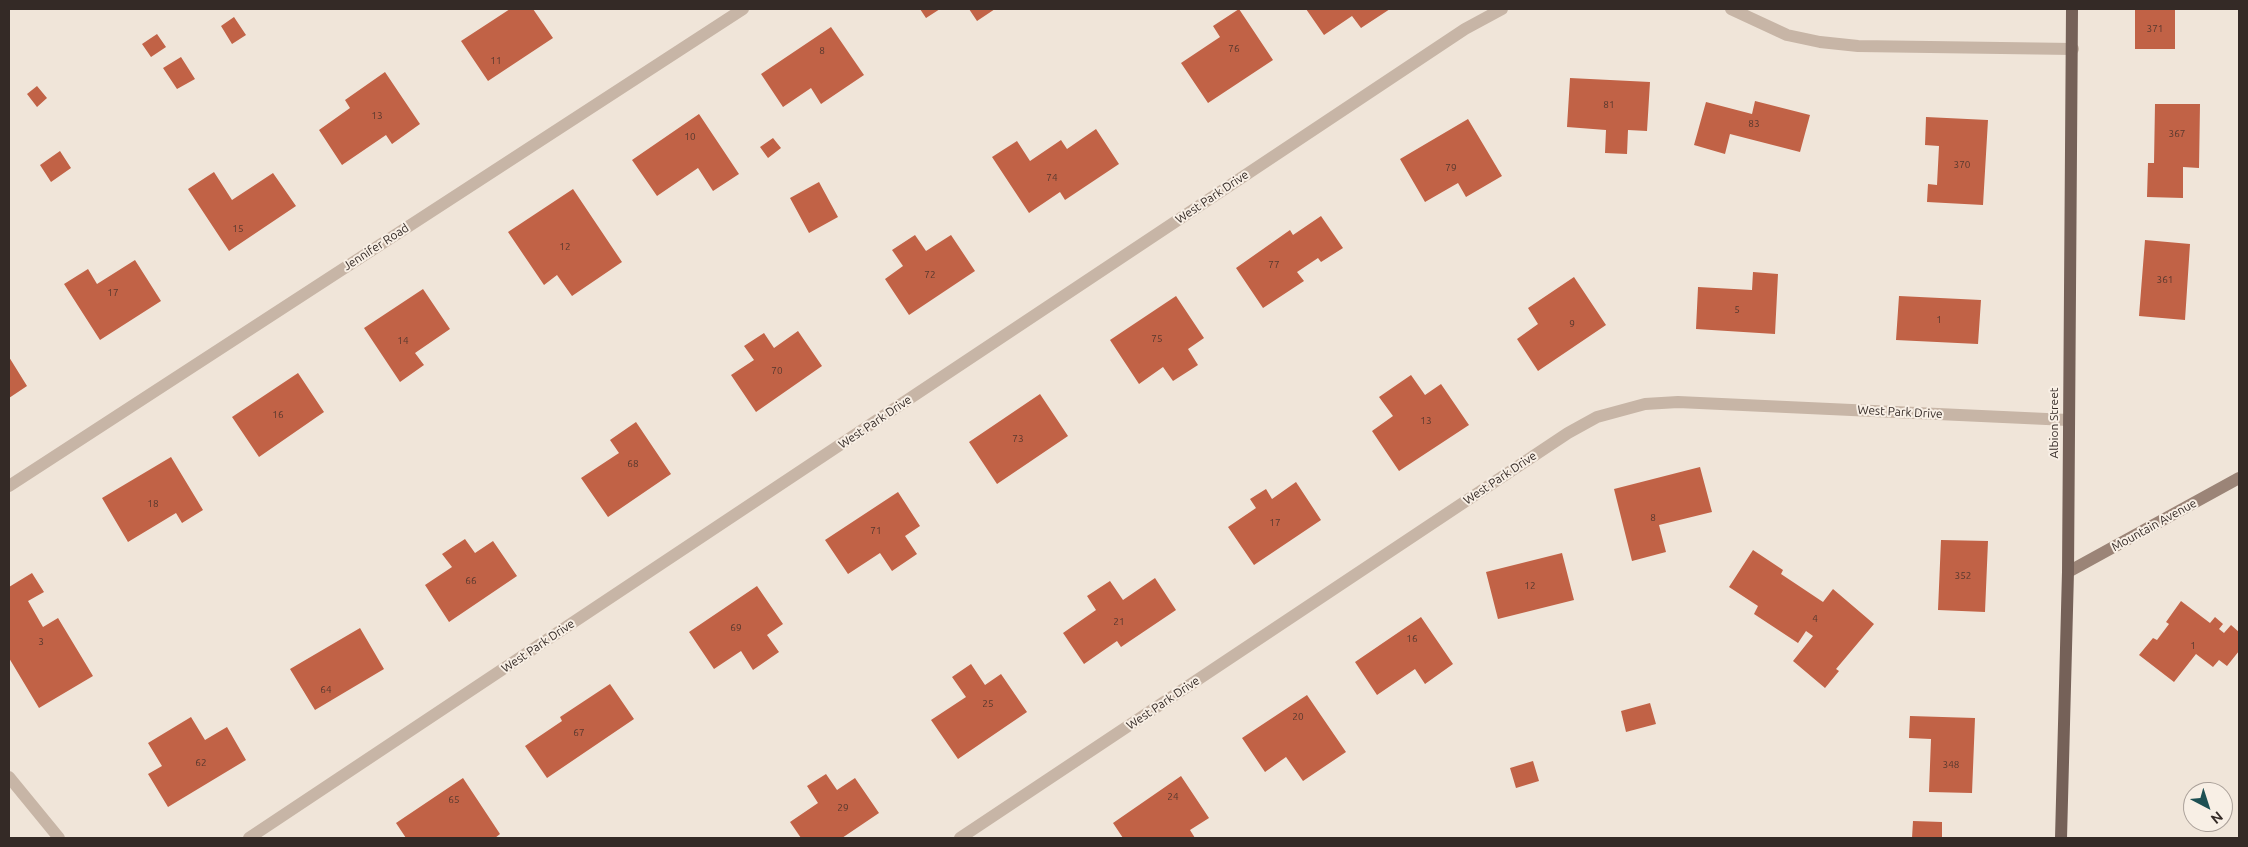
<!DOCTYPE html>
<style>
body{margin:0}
#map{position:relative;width:2248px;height:847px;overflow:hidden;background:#f0e5d9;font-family:Ubuntu,sans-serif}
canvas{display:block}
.frame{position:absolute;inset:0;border:10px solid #342a26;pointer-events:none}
.north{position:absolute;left:2183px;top:782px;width:50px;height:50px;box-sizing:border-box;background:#f8efe5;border:1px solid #aaa099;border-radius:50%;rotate:140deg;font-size:14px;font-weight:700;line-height:20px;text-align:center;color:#342a26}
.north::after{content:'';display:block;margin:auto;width:18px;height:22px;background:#1e5053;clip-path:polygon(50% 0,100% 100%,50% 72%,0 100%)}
</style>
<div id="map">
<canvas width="2248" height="847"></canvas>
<div class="frame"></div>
<div class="north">N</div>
</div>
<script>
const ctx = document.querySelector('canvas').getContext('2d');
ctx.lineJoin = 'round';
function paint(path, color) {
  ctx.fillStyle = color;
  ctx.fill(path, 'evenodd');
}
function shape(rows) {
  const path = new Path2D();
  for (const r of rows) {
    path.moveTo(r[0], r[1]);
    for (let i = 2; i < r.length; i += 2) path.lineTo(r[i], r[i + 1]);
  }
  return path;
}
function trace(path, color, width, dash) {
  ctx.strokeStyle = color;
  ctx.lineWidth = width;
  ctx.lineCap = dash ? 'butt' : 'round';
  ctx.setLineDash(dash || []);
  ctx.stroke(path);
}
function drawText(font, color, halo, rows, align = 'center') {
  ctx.font = font + ' Ubuntu,sans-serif';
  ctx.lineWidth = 4;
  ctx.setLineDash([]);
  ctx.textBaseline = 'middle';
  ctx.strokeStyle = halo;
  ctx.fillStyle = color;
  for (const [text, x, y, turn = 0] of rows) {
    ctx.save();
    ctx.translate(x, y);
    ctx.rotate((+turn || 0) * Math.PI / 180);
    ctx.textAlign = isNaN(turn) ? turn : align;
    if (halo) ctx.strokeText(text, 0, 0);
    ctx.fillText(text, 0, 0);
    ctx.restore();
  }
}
paint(shape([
 [510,9,533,9,553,38,488,81,461,41],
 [920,9,940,9,926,18],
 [969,9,995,9,977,21],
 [1239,9,1273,60,1208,103,1181,63,1220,37,1213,26],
 [1306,9,1390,9,1361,28,1352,16,1324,35],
 [2135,9,2175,9,2175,49,2135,49],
 [234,17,246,35,232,44,221,26],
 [831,27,864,75,821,104,811,88,783,107,761,74],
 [157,34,166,47,151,57,142,44],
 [181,57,195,79,177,89,163,68],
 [385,72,420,124,392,144,386,135,342,165,319,130,350,108,345,100],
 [1570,78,1650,82,1647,131,1628,130,1627,154,1605,153,1606,130,1567,127],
 [37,86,47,98,37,107,27,94],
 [1755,101,1810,115,1800,152,1730,134,1725,154,1694,145,1706,102,1752,114],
 [2155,104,2200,104,2199,168,2183,167,2183,198,2147,197,2148,163,2154,163],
 [699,114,739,174,713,191,698,168,657,196,632,160],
 [1926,117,1988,120,1983,205,1927,202,1928,184,1937,185,1939,146,1925,145],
 [1468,119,1502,176,1466,197,1458,183,1425,202,1400,159],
 [1096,129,1119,164,1065,200,1060,192,1029,213,992,157,1017,141,1030,161,1061,140,1067,149],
 [773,138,781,148,768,158,760,147],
 [60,151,71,168,51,182,40,165],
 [214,172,232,200,273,173,296,206,229,251,188,189],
 [819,182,838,217,809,233,790,198],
 [573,189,622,262,572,296,557,275,544,285,508,232],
 [1321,216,1343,248,1321,262,1318,258,1297,272,1304,281,1263,308,1236,268,1290,230,1293,235],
 [915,235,926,251,951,235,975,271,909,315,885,279,903,266,892,250],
 [2145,240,2190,244,2185,320,2139,316],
 [135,260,161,301,100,340,64,284,88,269,97,284],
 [1753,272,1778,274,1775,334,1696,329,1698,287,1752,290],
 [1574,277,1606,325,1538,371,1517,339,1538,324,1528,308],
 [423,289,450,329,415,353,424,365,400,382,364,328],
 [1176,296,1204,338,1188,349,1198,365,1173,381,1163,367,1139,384,1110,340],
 [1899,296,1981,300,1978,344,1896,340],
 [798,331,822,366,756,412,731,375,754,360,744,346,764,333,774,348],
 [9,357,27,386,9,398],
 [298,373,324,412,259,457,232,417],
 [1411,375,1425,395,1441,384,1469,425,1399,471,1372,431,1393,416,1379,397],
 [1040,394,1068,436,997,484,969,442],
 [636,422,671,474,608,517,581,478,619,453,610,440],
 [171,457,203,510,182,523,176,513,128,542,102,498],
 [1700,467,1712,512,1659,525,1666,552,1632,561,1614,489],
 [1296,482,1321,520,1254,565,1228,527,1256,508,1250,499,1266,489,1272,499],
 [898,492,920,526,905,536,917,554,892,571,880,553,848,574,825,540],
 [465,539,475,553,493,541,517,576,449,622,425,585,452,567,442,554],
 [1941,540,1988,541,1985,612,1938,610],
 [1753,550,1783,570,1781,574,1823,602,1833,589,1874,624,1836,669,1839,671,1825,688,1793,661,1813,636,1806,631,1798,643,1754,614,1758,606,1729,587],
 [1562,553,1574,600,1498,619,1486,572],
 [32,573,44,592,28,601,43,627,58,618,93,676,39,708,9,658,9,587],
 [1155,578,1176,610,1121,647,1117,641,1084,664,1063,633,1096,610,1087,596,1110,581,1123,600],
 [757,586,783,624,767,635,779,652,753,670,741,651,714,669,689,632],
 [2181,601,2210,623,2215,617,2223,624,2219,629,2224,633,2231,625,2239,632,2239,651,2227,666,2219,660,2213,667,2196,654,2174,682,2139,655,2153,638,2157,640,2169,624,2166,622],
 [1421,617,1453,664,1425,684,1415,669,1377,695,1355,662],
 [360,628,384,669,315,710,290,669],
 [971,664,985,685,1001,674,1027,712,958,759,931,720,966,697,952,677],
 [610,684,634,719,547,778,525,746,562,721,560,717],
 [1307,695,1346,752,1303,781,1286,757,1265,772,1242,738],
 [1650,703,1656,724,1626,732,1621,711],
 [1910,716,1975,718,1972,793,1929,792,1931,739,1909,738],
 [191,717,205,740,227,727,246,760,168,807,148,774,162,766,148,743],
 [1533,761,1539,781,1516,788,1510,768],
 [826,774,837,790,855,778,879,813,842,838,801,838,790,822,818,803,807,786],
 [1181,776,1209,818,1190,830,1195,838,1123,838,1113,823],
 [463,778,500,834,495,838,406,838,396,823],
 [1913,821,1942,822,1942,838,1912,838]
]), '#c16246');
trace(shape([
 [1731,9,1787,35,1820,42,1858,46,2073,49],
 [9,486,743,9],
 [9,777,59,838],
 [249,838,1465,29,1502,9],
 [960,838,1568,433,1597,417,1645,404,1678,402,2068,420]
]), '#c7b5a6', 12);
trace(shape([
 [2068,572,2239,478]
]), '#9b8477', 12);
trace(shape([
 [2061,838,2068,572,2072,9]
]), '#756158', 12);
drawText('10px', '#57382e', null, [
 ["371",2155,29],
 ["76",1234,49],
 ["8",822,51],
 ["11",496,61],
 ["81",1609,105],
 ["13",377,116],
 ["83",1754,124],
 ["367",2177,134],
 ["10",690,137],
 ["370",1962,165],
 ["79",1451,168],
 ["74",1052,178],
 ["15",238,229],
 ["12",565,247],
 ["77",1274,265],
 ["72",930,275],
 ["361",2165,280],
 ["17",113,293],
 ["5",1737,310],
 ["1",1939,320],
 ["9",1572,324],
 ["75",1157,339],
 ["14",403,341],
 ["70",777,371],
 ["16",278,415],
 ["13",1426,421],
 ["73",1018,439],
 ["68",633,464],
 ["18",153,504],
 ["8",1653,518],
 ["17",1275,523],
 ["71",876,531],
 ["352",1963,576],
 ["66",471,581],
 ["12",1530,586],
 ["4",1815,619],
 ["21",1119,622],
 ["69",736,628],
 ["16",1412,639],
 ["3",41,642],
 ["1",2193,646],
 ["64",326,690],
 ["25",988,704],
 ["20",1298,717],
 ["67",579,733],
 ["62",201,763],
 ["348",1951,765],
 ["24",1173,797],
 ["65",454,800],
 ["29",843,808]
]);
drawText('12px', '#342a26', '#f8efe5', [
 ["West Park Drive",1212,197,-34],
 ["Jennifer Road",376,247,-33],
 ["West Park Drive",1900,412,3],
 ["West Park Drive",875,422,-34],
 ["Albion Street",2054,423,-90],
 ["West Park Drive",1500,478,-34],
 ["Mountain Avenue",2154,525,-29],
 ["West Park Drive",538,646,-34],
 ["West Park Drive",1163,703,-34]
]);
</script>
